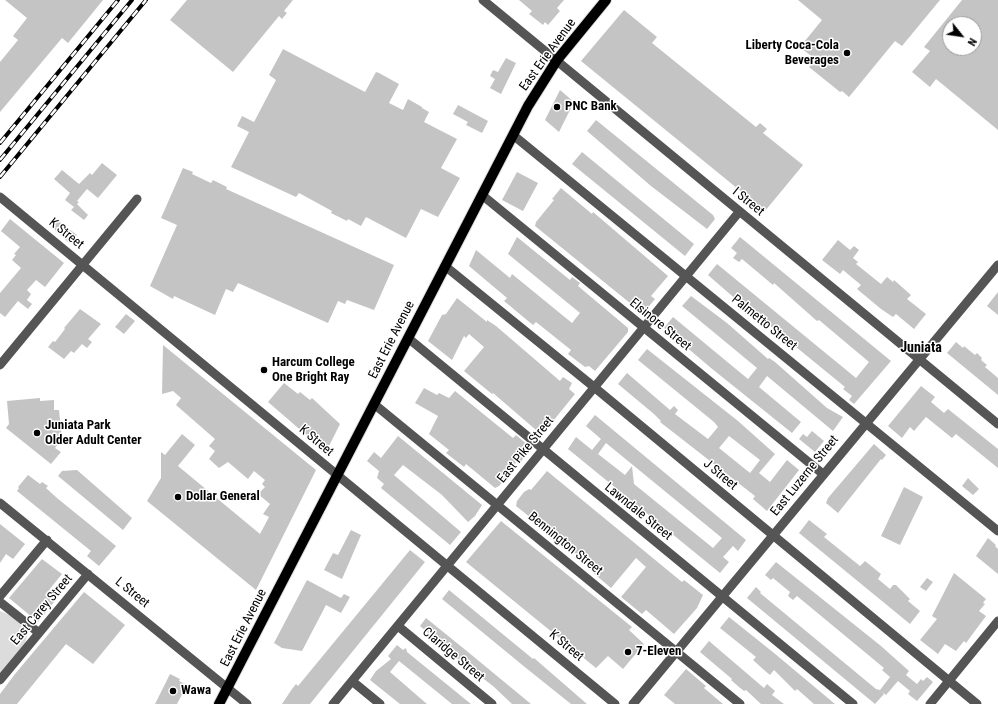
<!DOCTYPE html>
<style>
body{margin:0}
#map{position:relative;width:998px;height:704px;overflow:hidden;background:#fff;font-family:"Roboto Condensed",sans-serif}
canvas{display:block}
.north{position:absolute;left:942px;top:16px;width:40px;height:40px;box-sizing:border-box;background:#fff;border:1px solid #999;border-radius:50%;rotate:120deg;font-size:11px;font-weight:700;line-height:16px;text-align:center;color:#000}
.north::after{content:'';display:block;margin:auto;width:14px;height:18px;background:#000;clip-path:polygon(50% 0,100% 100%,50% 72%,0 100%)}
</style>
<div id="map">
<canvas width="998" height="704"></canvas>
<div class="north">N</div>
</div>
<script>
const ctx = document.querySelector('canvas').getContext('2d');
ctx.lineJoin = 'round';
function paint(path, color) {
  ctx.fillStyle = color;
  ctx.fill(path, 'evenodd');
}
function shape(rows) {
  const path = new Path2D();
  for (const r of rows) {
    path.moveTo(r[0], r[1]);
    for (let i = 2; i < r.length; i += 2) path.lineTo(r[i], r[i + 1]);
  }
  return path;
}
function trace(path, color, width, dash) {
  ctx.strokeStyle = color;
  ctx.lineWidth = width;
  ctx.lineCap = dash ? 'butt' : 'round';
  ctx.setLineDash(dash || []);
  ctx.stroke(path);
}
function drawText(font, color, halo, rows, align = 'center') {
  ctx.font = font + ' "Roboto Condensed",sans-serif';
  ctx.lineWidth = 3;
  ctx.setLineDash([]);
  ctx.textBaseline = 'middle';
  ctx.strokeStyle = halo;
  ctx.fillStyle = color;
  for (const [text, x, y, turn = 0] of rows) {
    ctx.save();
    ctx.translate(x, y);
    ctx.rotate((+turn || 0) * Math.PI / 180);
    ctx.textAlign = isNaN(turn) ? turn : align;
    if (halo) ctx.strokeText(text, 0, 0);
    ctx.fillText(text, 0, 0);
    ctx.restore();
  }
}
paint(shape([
 [0,611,12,616,24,628,27,636,25,644,0,675]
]), '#dcdcdc');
paint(shape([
 [5,0,103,0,68,43,62,38,0,112,0,62,18,40,13,36,27,18],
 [187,0,293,0,284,11,287,13,282,19,279,16,233,72,170,20],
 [519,0,564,0,557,8,560,11,548,25,545,22,543,25,529,14,532,11],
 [798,0,940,0,902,46,895,41,849,97,842,91,840,92,809,67,816,60,800,47,822,20],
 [962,0,998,0,998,130,936,79,930,87,912,72,930,51,924,47],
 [950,24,974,24,974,48,950,48],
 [624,10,657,37,652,43,756,127,760,123,767,129,763,133,803,165,765,211,581,61],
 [283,49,365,92,376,72,379,73,399,84,389,103,403,110,408,99,422,107,422,108,429,112,424,122,457,139,441,168,460,178,438,217,421,209,406,238,366,217,361,226,348,219,347,221,331,213,332,211,299,193,296,197,231,167,249,132,237,126,242,116,254,122,276,80,269,75],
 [506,58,516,63,501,94,490,88,495,79,490,76,493,70,498,72],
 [560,90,574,102,559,132,545,120],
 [458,105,488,121,482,133,466,125,468,122,453,114],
 [596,120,713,215,715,219,707,229,651,186,587,131],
 [582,152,694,244,685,256,572,164],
 [102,163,117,175,98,198,87,189,77,201,79,202,77,204,88,215,84,220,71,210,74,207,65,200,70,193,54,179,62,170,79,184,90,173,92,175],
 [183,168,193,172,192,174,211,183,213,180,227,187,226,189,394,265,374,310,347,300,345,304,338,301,328,323,238,283,233,292,226,289,215,315,174,296,173,299,150,286,177,225,161,218],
 [517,172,538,183,523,211,502,200],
 [561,188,592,214,593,212,668,276,651,296,655,299,645,311,641,312,535,226,536,222,554,200,552,199],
 [10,219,64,263,45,287,36,280,27,290,31,294,27,300,32,304,28,309,18,301,5,317,0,313,0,293,21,268,12,260,16,255,14,254,20,247,1,231],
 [57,220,77,235,69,243,51,226],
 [517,237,570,280,572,277,580,283,578,286,628,328,628,332,595,371,589,366,585,367,568,354,571,350,536,322,533,325,504,301,507,298,469,266,476,250,510,278,512,274,572,323,580,313,508,254],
 [740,237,891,361,854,404,849,400,852,396,843,389,845,387,763,320,762,321,747,309,708,275,717,264,856,378,869,362,819,320,817,321,774,283,773,285,742,259,739,262,733,258,737,253,731,248],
 [838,240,850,250,854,246,859,250,853,258,858,262,856,264,881,284,887,277,893,282,894,280,911,295,907,299,926,314,914,329,896,314,893,317,881,309,857,289,861,285,843,270,840,274,822,260],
 [998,292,998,315,987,306],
 [691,296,727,323,768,359,769,358,775,362,827,408,843,417,833,431,767,376,759,387,801,422,792,433,711,368,664,328,673,317,748,379,757,368,682,306],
 [457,298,487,322,487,320,496,326,560,381,563,377,572,383,569,389,575,394,545,431,541,434,536,430,493,393,492,394,464,371,484,347,469,334,466,338,464,336,452,360,428,341,442,315,446,314],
 [80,309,101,324,88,339,92,342,87,348,82,344,74,353,71,351,64,359,48,347,53,341,55,342,65,329,64,328],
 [126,314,135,321,124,334,115,327],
 [956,342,963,348,964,346,975,355,977,353,982,358,981,360,987,365,985,367,998,378,998,395,947,353],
 [163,345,316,470,256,590,147,501,161,478,161,452,165,455,182,434,195,445,178,466,260,534,269,517,263,514,270,504,258,494,265,487,262,484,265,480,254,471,248,479,228,462,219,468,209,459,215,451,209,446,215,439,176,405,181,398,173,391,162,394],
 [647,349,738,421,775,454,759,473,770,482,787,460,799,470,767,511,753,499,755,496,660,422,661,421,654,414,618,384,627,373,670,410,674,406,678,410,675,414,708,439,718,427,714,422,638,360],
 [729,436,760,460,750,473,719,448],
 [284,383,298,394,300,392,310,400,312,398,340,424,326,452,268,402],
 [921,386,935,397,931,402,944,413,948,409,998,449,998,468,956,434,952,438,926,417,914,431,910,427,902,438,888,426],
 [424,388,437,395,439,393,449,398,455,391,513,438,516,435,529,446,521,462,518,464,516,462,506,478,499,486,495,488,466,464,464,467,446,453,449,450,429,434,438,416,415,403],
 [40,398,40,401,54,400,54,410,59,410,62,439,55,448,61,452,51,464,6,428,9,424,7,401],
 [595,415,746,540,738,551,733,546,723,557,729,562,720,573,568,449,576,437,592,450,601,439,586,426],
 [606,443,722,538,713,548,634,484,632,466,625,475,598,454],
 [812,431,824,441,815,452,799,439,803,434,807,437],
 [398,436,482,505,475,516,468,522,442,495,403,465,394,475,461,532,450,545,381,488,384,484,377,478,379,471,367,461,374,452,381,458],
 [874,444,886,455,882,460,881,459,838,513,826,503,828,498],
 [77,470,132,518,123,530,58,476,62,471],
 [547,471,682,582,684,580,703,595,697,608,674,634,646,610,642,614,621,597,646,567,636,558,611,588,591,571,593,568,589,564,566,546,564,549,549,537,551,534,516,506,517,501,524,492,529,489,531,490],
 [28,475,40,484,42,482,48,486,46,488,57,498,116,546,99,566,87,556,91,551,17,491,19,488,18,487],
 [968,478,979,489,973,495,962,486],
 [904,487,923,497,900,545,881,536],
 [809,520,827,534,824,537,860,566,865,561,881,574,878,579,890,589,893,585,896,585,910,599,908,601,920,611,910,624,799,533],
 [501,521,632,627,629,630,644,644,623,669,608,656,596,668,466,562],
 [0,524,25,544,13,559,6,554,0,563],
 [351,530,361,535,342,579,324,570,333,553,338,555],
 [988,538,996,545,995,546,998,549,998,574,976,556],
 [410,550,425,562,310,704,282,704,292,689,296,684,298,686],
 [42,559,62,574,45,595,54,602,38,622,9,598],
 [776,562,881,646,909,671,906,675,917,684,921,679,923,681,927,677,933,682,917,701,908,694,910,691,898,681,886,695,881,691,884,694,875,704,747,598,756,587,761,592,760,593,876,689,880,690,890,677,882,670,884,668,797,596,793,600,788,596,790,592,773,578,771,580,765,575],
 [954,573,986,599,983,603,985,604,979,611,986,616,966,643,964,641,956,651,945,644,938,654,920,640,937,619,932,616],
 [927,578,933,582,926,591,920,587],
 [307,580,341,598,344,594,350,597,341,613,326,605,302,651,282,648,274,643],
 [449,590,533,659,534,658,587,704,571,704,526,668,442,599],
 [84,592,125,625,93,664,66,644,17,704,0,704,0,694,15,674],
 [729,617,774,653,835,704,814,704,797,689,795,691,774,670,770,675,764,670,753,660,756,657,720,628],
 [426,618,468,652,531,704,512,704,493,686,452,655,451,652,420,626],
 [709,641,764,688,767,684,775,691,772,695,784,704,761,704,746,690,744,691,739,687,731,680,732,679,700,652],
 [397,645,403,650,406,648,407,652,471,704,452,704,399,661,390,672,427,704,400,704,370,680,376,671,391,659,388,656],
 [686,669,706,686,704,688,723,704,675,704,664,695],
 [170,674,180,679,179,681,187,685,177,704,155,704]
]), '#c4c4c4');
const major = shape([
 [219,704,528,106,557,60,606,0]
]);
trace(major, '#dbdbdb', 12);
trace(shape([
 [483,0,998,424],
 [513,135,998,531],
 [482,195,823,474],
 [0,197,615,704],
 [445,266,594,387,977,704],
 [408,338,853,704],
 [0,365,137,199],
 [374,404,740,704],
 [0,503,247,704],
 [0,596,47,540],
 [0,602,39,633],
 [398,626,492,704],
 [0,680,88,574],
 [352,681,380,704],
 [333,704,739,212],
 [633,704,998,265],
 [930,704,998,621]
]), '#555', 9);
trace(major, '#000', 10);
const rail = shape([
 [0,143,118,0],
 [0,160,132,0],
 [0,177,146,0]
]);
trace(rail, '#000', 4);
trace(rail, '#fff', 2.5, [8]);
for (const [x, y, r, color] of [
 [847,53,4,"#000"],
 [557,107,4,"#000"],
 [264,370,4,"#000"],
 [37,433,4,"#000"],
 [178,497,4,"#000"],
 [628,652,4,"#000"],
 [173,691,4,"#000"]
]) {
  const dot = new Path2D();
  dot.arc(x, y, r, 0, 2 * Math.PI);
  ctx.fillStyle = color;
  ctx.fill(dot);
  trace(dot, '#fff', 1.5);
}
drawText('bold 13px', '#000', '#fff', [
 ["Liberty Coca-Cola",839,46,"right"],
 ["Beverages",839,61,"right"],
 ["PNC Bank",565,107],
 ["Harcum College",272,363],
 ["One Bright Ray",272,378],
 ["Juniata Park",45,426],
 ["Older Adult Center",45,441],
 ["Dollar General",186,497],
 ["7-Eleven",636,652],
 ["Wawa",181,691]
], 'left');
drawText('13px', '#000', '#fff', [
 ["East Erie Avenue",548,55,-54],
 ["I Street",748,202,39],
 ["K Street",66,234,39],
 ["Palmetto Street",764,323,39],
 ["Elsinore Street",660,325,39],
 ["East Erie Avenue",392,340,-63],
 ["K Street",316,441,40],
 ["East Pike Street",526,450,-51],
 ["J Street",720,475,40],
 ["East Luzerne Street",805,476,-51],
 ["Lawndale Street",638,512,39],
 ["Bennington Street",565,544,39],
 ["L Street",132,593,39],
 ["East Carey Street",42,610,-50],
 ["East Erie Avenue",244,628,-63],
 ["K Street",566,646,40],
 ["Claridge Street",453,655,40]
]);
drawText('bold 14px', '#000', '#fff', [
 ["Juniata",921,348]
]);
</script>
